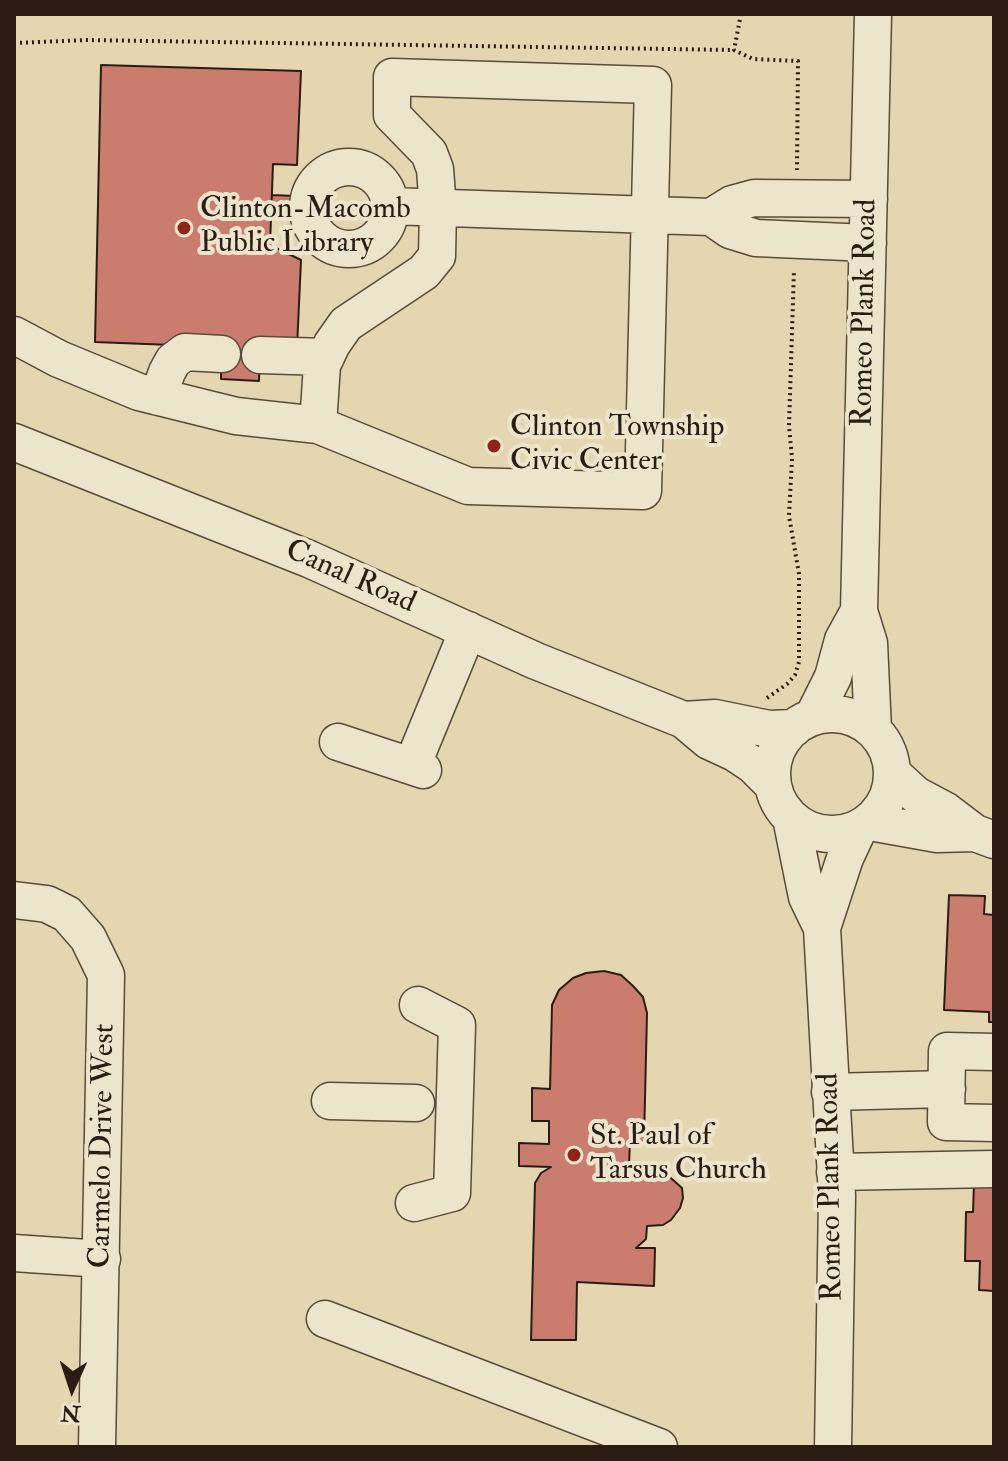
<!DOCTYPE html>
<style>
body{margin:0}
#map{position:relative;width:1008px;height:1461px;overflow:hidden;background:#e4d6b1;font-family:"IM FELL Double Pica",serif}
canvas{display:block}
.frame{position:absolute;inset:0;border:16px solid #2b1d13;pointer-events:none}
.north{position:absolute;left:32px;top:1349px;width:80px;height:80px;-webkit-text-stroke:6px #ede4cc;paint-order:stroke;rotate:183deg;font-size:22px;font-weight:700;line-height:32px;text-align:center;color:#2b1d13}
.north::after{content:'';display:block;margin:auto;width:28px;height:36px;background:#2b1d13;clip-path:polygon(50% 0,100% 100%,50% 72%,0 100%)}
</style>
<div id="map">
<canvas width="1008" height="1461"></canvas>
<div class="frame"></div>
<div class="north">N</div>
</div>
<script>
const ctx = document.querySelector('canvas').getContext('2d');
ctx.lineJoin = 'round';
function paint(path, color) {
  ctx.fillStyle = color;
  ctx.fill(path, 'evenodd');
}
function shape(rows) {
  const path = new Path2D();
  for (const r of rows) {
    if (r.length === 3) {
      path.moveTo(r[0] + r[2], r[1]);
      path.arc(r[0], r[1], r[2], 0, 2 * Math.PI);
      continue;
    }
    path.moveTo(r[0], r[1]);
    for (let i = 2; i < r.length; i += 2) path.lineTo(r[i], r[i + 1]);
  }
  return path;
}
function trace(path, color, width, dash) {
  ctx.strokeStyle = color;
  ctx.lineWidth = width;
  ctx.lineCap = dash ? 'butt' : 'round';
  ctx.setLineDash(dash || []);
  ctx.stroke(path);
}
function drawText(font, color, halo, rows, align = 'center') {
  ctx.font = font + ' "IM FELL Double Pica",serif';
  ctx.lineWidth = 8;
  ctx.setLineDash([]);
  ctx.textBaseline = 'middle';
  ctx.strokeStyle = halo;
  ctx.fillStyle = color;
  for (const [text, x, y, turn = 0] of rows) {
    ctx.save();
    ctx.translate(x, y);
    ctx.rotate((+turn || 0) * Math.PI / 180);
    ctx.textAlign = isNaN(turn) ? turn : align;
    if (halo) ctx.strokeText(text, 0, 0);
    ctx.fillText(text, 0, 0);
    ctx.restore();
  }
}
const building = shape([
 [101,65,301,71,297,165,273,164,270,245,301,260,297,348,260,347,259,381,221,379,222,347,95,342,101,65],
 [272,195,295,196,294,212,271,211,272,195],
 [949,895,985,896,984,914,994,915,994,1022,989,1022,989,1012,944,1010,949,895],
 [604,971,621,975,633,986,643,997,647,1013,644,1141,630,1141,629,1166,652,1167,663,1171,682,1188,683,1198,680,1208,671,1220,663,1225,647,1226,646,1239,636,1248,655,1248,654,1286,577,1282,576,1340,531,1340,535,1183,541,1173,551,1167,519,1166,519,1143,549,1144,549,1121,532,1121,532,1088,550,1089,552,1005,559,990,573,978,586,973,604,971],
 [974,1184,994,1184,994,1291,979,1290,980,1261,965,1261,966,1212,973,1212,974,1184]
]);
paint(building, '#ca7c6f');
trace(building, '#2b1d13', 2);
const minor = shape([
 [349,208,41],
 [390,206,711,217,732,204,754,198,869,199],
 [711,217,730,230,756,238,868,243],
 [14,335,59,359,139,392,236,416,318,425,468,486,643,491,653,85,392,77,392,115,429,153,435,169,438,209,437,256,424,272,346,324,332,344,322,365,318,425],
 [260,355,326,357],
 [158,397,167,372,173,361,185,352,222,354],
 [14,442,309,559,536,661,684,720,709,741,735,753,753,765,773,785],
 [832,774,60],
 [813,717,833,677,843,640,859,611],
 [684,720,715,718,769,729,794,728],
 [873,730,869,643,859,611,873,14],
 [338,742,423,770],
 [412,766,468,630],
 [892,773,916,795,946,811,975,833],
 [791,818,807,897,822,928,837,1196,833,1447],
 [870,822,937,834,975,833,994,840],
 [14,900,47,904,67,914,88,938,106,975,97,1447],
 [822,928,845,858,859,828],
 [994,1052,947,1051,946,1122,994,1123],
 [830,1092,947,1089],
 [330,1101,416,1103],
 [835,1172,994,1169],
 [414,1203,452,1193,457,1025,418,1005],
 [14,1253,102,1259],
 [325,1319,659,1447]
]);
trace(minor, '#594b3a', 39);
trace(shape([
 [741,14,734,50,753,59,798,61,797,170],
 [14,43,85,40,734,50],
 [767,698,787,684,795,675,799,662,799,574,789,516,792,458,789,426,794,270]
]), '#2b1d13', 4, [2, 4]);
trace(minor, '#ede4cc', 36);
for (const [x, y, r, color] of [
 [184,228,8,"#8f2418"],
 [494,446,8,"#8f2418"],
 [574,1155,8,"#8f2418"]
]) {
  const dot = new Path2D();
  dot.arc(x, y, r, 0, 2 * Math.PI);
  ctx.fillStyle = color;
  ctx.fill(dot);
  trace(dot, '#ede4cc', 3);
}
drawText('30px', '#2b1d13', '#ede4cc', [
 ["Clinton-Macomb",200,211],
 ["Public Library",200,245],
 ["Clinton Township",510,429],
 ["Civic Center",510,463],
 ["St. Paul of",590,1138],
 ["Tarsus Church",590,1172]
], 'left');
drawText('30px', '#2b1d13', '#ede4cc', [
 ["Romeo Plank Road",866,313,-89],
 ["Canal Road",350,578,24],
 ["Carmelo Drive West",104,1146,-89],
 ["Romeo Plank Road",832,1187,-91]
]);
</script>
